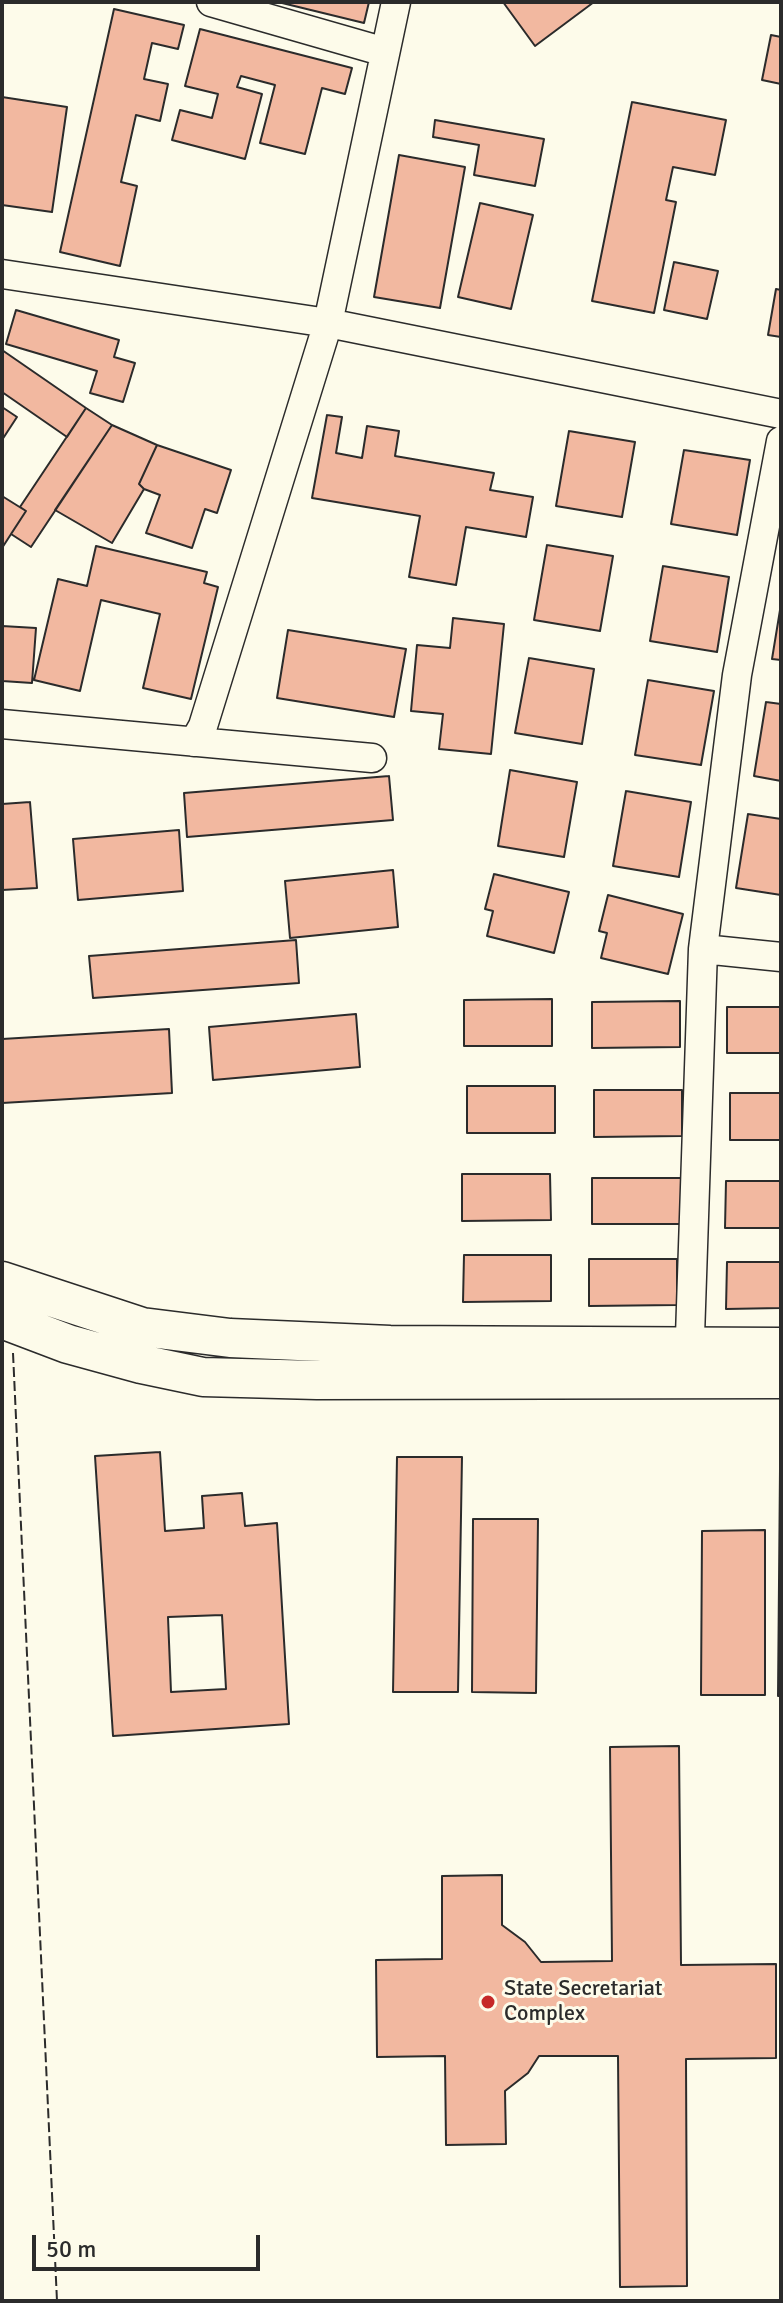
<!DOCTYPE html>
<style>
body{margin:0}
#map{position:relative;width:783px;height:2303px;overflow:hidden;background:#fdfbea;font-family:Signika,sans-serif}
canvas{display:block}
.frame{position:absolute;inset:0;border:4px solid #2b2b2b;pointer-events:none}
.scale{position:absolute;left:32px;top:2235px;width:228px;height:36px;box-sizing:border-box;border:4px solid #2b2b2b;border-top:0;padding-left:10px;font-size:24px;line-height:28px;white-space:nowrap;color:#2b2b2b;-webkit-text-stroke:6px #fdfbea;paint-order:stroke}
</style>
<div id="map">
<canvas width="783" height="2303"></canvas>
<div class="frame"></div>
<div class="scale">50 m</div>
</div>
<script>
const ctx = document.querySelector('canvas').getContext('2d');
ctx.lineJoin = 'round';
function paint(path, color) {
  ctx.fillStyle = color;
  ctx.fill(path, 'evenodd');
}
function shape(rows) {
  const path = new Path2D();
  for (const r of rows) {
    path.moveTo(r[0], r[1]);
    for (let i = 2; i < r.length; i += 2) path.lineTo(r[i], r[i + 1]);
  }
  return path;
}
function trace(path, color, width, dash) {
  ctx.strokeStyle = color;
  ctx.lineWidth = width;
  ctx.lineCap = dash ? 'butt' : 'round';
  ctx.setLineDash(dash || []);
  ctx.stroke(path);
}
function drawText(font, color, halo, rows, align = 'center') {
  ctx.font = font + ' Signika,sans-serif';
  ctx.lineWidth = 6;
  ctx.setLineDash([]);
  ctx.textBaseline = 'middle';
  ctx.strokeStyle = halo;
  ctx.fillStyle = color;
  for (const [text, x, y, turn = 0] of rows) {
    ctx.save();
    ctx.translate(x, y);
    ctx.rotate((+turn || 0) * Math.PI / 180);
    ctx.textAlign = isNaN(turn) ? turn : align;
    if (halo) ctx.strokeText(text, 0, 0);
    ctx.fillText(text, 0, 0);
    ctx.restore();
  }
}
const building = shape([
 [278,2,369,2,364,23,278,2],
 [503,2,594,2,535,46,503,2],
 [114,9,184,25,178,49,152,43,144,79,168,84,160,121,136,115,121,182,137,186,120,266,60,252,114,9],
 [200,29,352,68,345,94,322,88,305,154,260,143,275,85,241,76,237,87,262,94,245,159,172,140,180,110,212,118,218,94,185,86,200,29],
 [771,35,781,37,781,84,762,80,771,35],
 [2,97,67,107,52,212,2,205,2,97],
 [632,102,726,120,715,175,673,167,666,200,676,202,654,313,592,301,632,102],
 [435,120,544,139,535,186,474,175,479,145,433,137,435,120],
 [399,155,465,167,440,308,374,297,399,155],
 [480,203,533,215,511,309,458,297,480,203],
 [674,262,718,271,707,319,664,310,674,262],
 [776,289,781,290,781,337,768,335,776,289],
 [16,310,119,340,114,357,135,363,123,402,90,393,97,371,6,344,16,310],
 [2,350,86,408,67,437,2,392,2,350],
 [2,407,17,417,2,440,2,407],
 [86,408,112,425,31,547,11,534,26,511,20,507,86,408],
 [327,415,342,417,336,453,362,458,367,426,399,431,395,456,494,473,490,490,533,497,526,537,466,527,456,585,409,577,420,516,312,498,327,415],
 [112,425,157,445,139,484,144,489,112,543,55,510,112,425],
 [569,431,635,442,622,517,556,506,569,431],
 [157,445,231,470,217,513,205,509,192,548,146,533,160,495,144,489,139,484,157,445],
 [684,450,750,460,737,535,671,524,684,450],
 [2,496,26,511,2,548,2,496],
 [547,545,613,556,600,631,534,620,547,545],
 [96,546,207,572,204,583,218,587,191,699,143,688,160,614,101,600,80,691,34,680,58,579,87,586,96,546],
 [663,566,729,577,717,652,650,641,663,566],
 [781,604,781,660,772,659,781,604],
 [453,618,504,624,491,754,439,749,443,714,411,711,417,645,450,648,453,618],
 [2,626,36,628,32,683,2,681,2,626],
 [288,630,406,649,394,717,277,698,288,630],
 [529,658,594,669,582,744,515,733,529,658],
 [648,680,714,691,701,765,635,755,648,680],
 [766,702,781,704,781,781,754,776,766,702],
 [510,770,577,782,564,857,498,846,510,770],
 [389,776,393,820,187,837,184,793,389,776],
 [626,791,691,802,679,877,613,866,626,791],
 [30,802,37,888,2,890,2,804,30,802],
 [748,814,781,819,781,895,736,888,748,814],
 [179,830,183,891,78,900,73,839,179,830],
 [393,870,398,927,290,938,285,881,393,870],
 [494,874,569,892,554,953,487,936,493,911,485,909,494,874],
 [608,895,683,914,668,974,601,958,607,933,599,931,608,895],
 [296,940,299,983,93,998,89,956,296,940],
 [552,999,552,1046,464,1046,464,1000,552,999],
 [680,1001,680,1047,592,1048,592,1002,680,1001],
 [727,1007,781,1007,781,1053,727,1053,727,1007],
 [356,1014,360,1067,213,1080,209,1027,356,1014],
 [169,1029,172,1093,2,1103,2,1039,169,1029],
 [467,1086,555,1086,555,1133,467,1133,467,1086],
 [594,1090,682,1090,682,1136,594,1137,594,1090],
 [730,1093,781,1093,781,1140,730,1140,730,1093],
 [462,1174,550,1174,551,1220,462,1221,462,1174],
 [592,1178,681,1178,681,1224,592,1224,592,1178],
 [726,1181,781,1181,781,1228,725,1228,726,1181],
 [464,1255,551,1255,551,1301,463,1302,464,1255],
 [589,1259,677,1259,677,1305,589,1306,589,1259],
 [727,1262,781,1262,781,1308,726,1309,727,1262],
 [160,1452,165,1531,204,1528,202,1496,242,1493,245,1526,277,1523,289,1724,113,1736,95,1456,160,1452],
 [222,1615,226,1689,171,1692,168,1617,222,1615],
 [397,1457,462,1457,458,1692,393,1692,397,1457],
 [780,1469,781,1696,778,1696,780,1469],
 [473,1519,538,1519,536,1693,472,1692,473,1519],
 [765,1530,765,1695,701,1695,702,1531,765,1530],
 [679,1746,681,1965,776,1964,776,2058,686,2059,687,2286,620,2287,618,2056,539,2056,528,2073,505,2091,506,2144,446,2145,445,2056,377,2057,376,1960,442,1959,442,1876,502,1875,502,1925,525,1942,541,1962,612,1961,610,1747,679,1746]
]);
paint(building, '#f2b8a0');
trace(building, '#2b2b2b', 2);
const street = shape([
 [211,2,385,52],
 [2,274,328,323,781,414],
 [2,724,372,758],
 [194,742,203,726,328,323,396,2],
 [703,949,781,957],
 [689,1366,703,949,737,675,781,441]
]);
const secondary = shape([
 [2,1281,142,1327,230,1338,390,1345,781,1347],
 [2,1319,68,1344,141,1364,203,1377,317,1380,781,1379]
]);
trace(street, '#2b2b2b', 31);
trace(secondary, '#2b2b2b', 41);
trace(street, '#fdfbea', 28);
trace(secondary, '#fdfbea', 38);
trace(shape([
 [13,1353,57,2301]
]), '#2b2b2b', 2, [10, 4]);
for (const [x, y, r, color] of [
 [488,2002,8,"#c62828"]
]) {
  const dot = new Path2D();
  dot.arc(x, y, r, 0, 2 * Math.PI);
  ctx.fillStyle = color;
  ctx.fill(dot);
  trace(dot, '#fdfbea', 3);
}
drawText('22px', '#2b2b2b', '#fdfbea', [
 ["State Secretariat",504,1989],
 ["Complex",504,2014]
], 'left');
</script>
